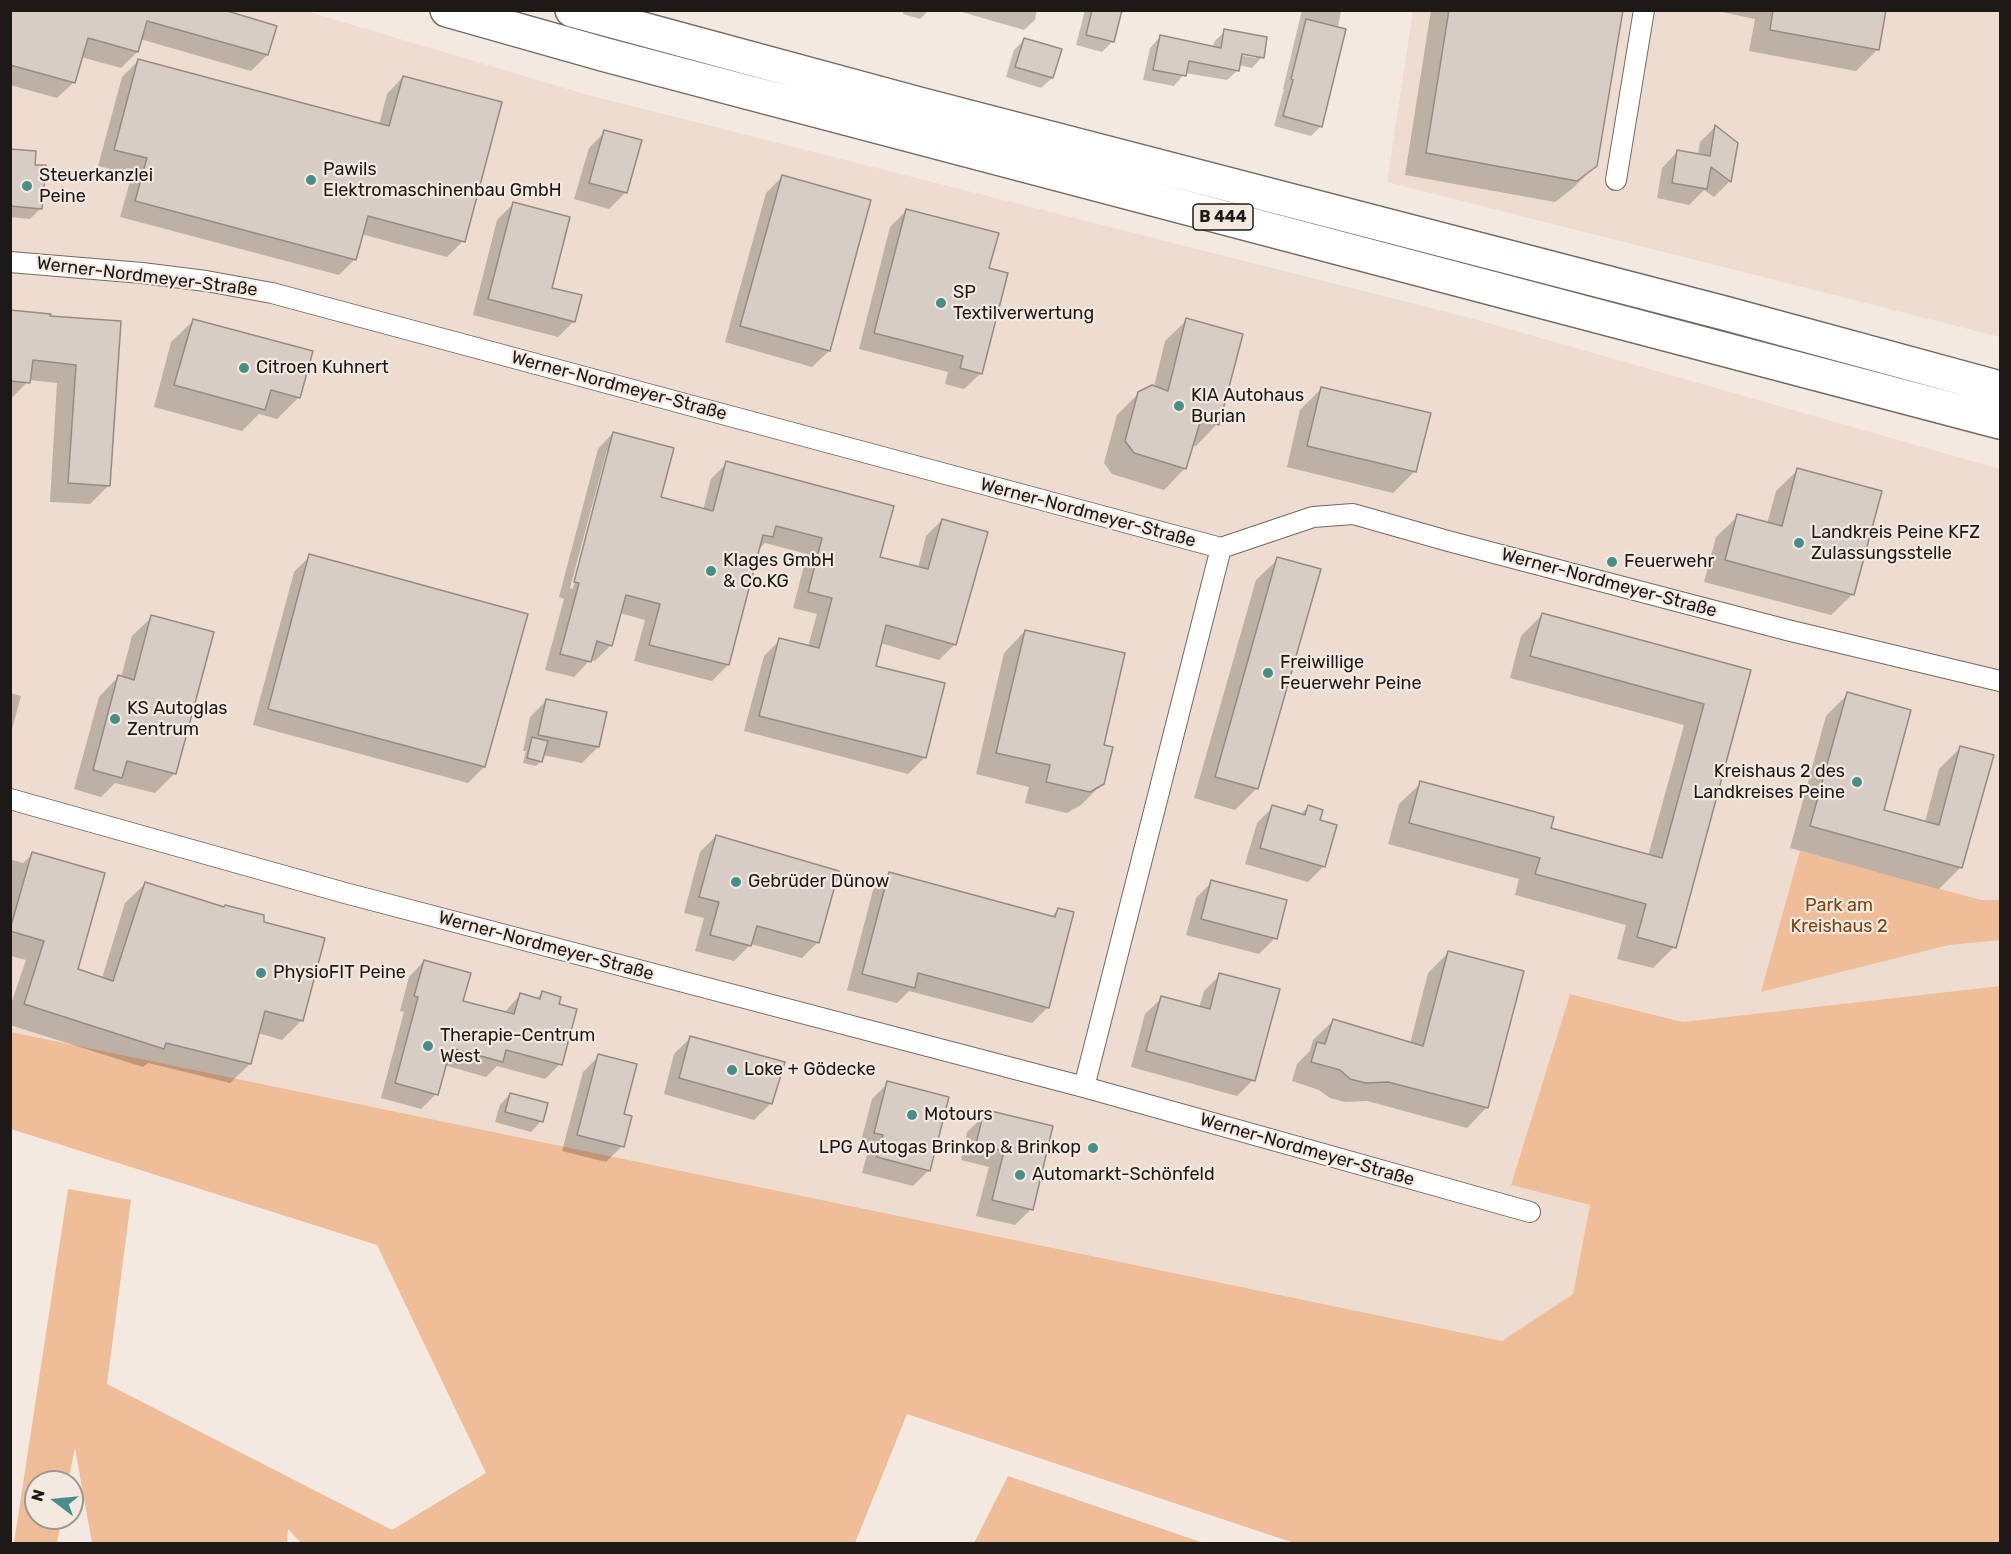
<!DOCTYPE html>
<meta charset="utf-8">
<style>
body{margin:0}
#map{position:relative;width:2011px;height:1554px;overflow:hidden;background:#f4e9e1;font-family:Rubik,sans-serif}
canvas{display:block}
.frame{position:absolute;inset:0;border:12px solid #1d1917;pointer-events:none}
.north{position:absolute;left:24px;top:1470px;width:60px;height:60px;box-sizing:border-box;background:#f4e9e1;border:2px solid #9e9690;border-radius:50%;rotate:286deg;font-size:16px;font-weight:700;line-height:24px;text-align:center;color:#1d1917}
.north::after{content:'';display:block;margin:auto;width:21px;height:27px;background:#478e89;clip-path:polygon(50% 0,100% 100%,50% 72%,0 100%)}
</style>
<div id="map">
<canvas width="2011" height="1554"></canvas>
<div class="frame"></div>
<div class="north">N</div>
</div>
<script>
const ctx = document.querySelector('canvas').getContext('2d');
ctx.lineJoin = 'round';
function paint(path, color) {
  ctx.fillStyle = color;
  ctx.fill(path, 'evenodd');
}
function shape(rows) {
  const path = new Path2D();
  for (const r of rows) {
    path.moveTo(r[0], r[1]);
    for (let i = 2; i < r.length; i += 2) path.lineTo(r[i], r[i + 1]);
  }
  return path;
}
function trace(path, color, width, dash) {
  ctx.strokeStyle = color;
  ctx.lineWidth = width;
  ctx.lineCap = dash ? 'butt' : 'round';
  ctx.setLineDash(dash || []);
  ctx.stroke(path);
}
function drawText(font, color, halo, rows, align = 'center') {
  ctx.font = font + ' Rubik,sans-serif';
  ctx.lineWidth = 4.5;
  ctx.setLineDash([]);
  ctx.textBaseline = 'middle';
  ctx.strokeStyle = halo;
  ctx.fillStyle = color;
  for (const [text, x, y, turn = 0] of rows) {
    ctx.save();
    ctx.translate(x, y);
    ctx.rotate((+turn || 0) * Math.PI / 180);
    ctx.textAlign = isNaN(turn) ? turn : align;
    if (halo) ctx.strokeText(text, 0, 0);
    ctx.fillText(text, 0, 0);
    ctx.restore();
  }
}
paint(shape([
 [11,11,306,11,588,95,1474,319,2000,469,2000,986,1683,1022,1570,994,1511,1185,1590,1205,1573,1294,1503,1341,11,1032],
 [1413,11,2000,11,2000,337,1387,182]
]), '#eddccf');
paint(shape([
 [1800,851,1981,900,2000,900,2000,940,1949,945,1761,992],
 [2000,986,2000,1543,1294,1543,907,1414,855,1543,302,1544,288,1529,287,1543,92,1543,75,1448,68,1482,36,1482,36,1518,62,1518,57,1543,14,1543,68,1189,131,1200,107,1384,392,1530,486,1473,377,1245,11,1129,11,1032,1502,1341,1573,1294,1590,1205,1511,1185,1570,994,1683,1022],
 [1008,1476,1151,1525,1204,1543,974,1543]
]), '#efbd97');
paint(shape([
 [10,10,275,27,267,55,251,71,140,39,137,52,121,68,81,57,74,82,57,98,10,85],
 [904,10,929,10,920,19,903,14],
 [955,10,1037,10,1035,20,1024,30],
 [1085,10,1121,10,1113,41,1102,52,1076,45],
 [1302,10,1341,10,1321,126,1311,136,1274,126,1284,89,1283,89],
 [1431,10,1622,10,1595,166,1573,188,1555,202,1405,175],
 [1713,10,1885,10,1877,50,1856,71,1749,51,1755,19],
 [1225,31,1262,57,1252,68,1239,65,1238,70,1227,80,1185,73,1174,86,1143,80,1150,48,1160,37,1213,48,1214,42],
 [1235,51,1256,55,1256,58,1234,54],
 [1024,40,1052,78,1041,88,1006,77,1014,50],
 [138,61,379,125,387,94,403,77,463,241,447,257,361,234,355,259,339,275,120,217,132,174,98,166,122,77],
 [1715,127,1730,181,1714,197,1704,190,1689,205,1657,198,1662,168,1678,151,1698,155,1700,142],
 [605,132,640,141,625,193,609,209,574,199,589,148],
 [10,150,33,166,41,208,30,219,10,217],
 [782,177,829,351,812,367,725,342,766,193],
 [513,204,550,289,574,321,558,337,473,315,497,220],
 [906,211,988,269,981,373,964,389,945,384,948,372,859,349,890,227],
 [10,311,49,318,119,322,109,485,90,504,50,502,57,383,29,380,10,400],
 [1187,320,1217,424,1196,446,1192,445,1185,468,1164,490,1112,474,1104,463,1117,415,1139,393,1154,387,1165,341],
 [193,321,299,397,277,419,259,414,242,431,154,407,171,342],
 [1322,388,1415,471,1393,493,1287,467,1300,410],
 [613,433,659,499,703,510,711,479,727,463,879,558,918,568,926,536,942,520,955,644,939,660,880,643,874,667,943,684,924,758,908,774,744,731,764,656,780,640,808,647,817,614,793,608,807,554,765,543,757,551,728,665,712,681,634,661,645,620,620,613,611,645,595,661,590,660,574,677,545,670,564,599,559,597,598,449],
 [607,450,610,450,573,589,570,588],
 [1798,470,1853,594,1831,615,1704,582,1716,537,1738,516,1767,524,1776,491],
 [310,556,484,767,468,783,253,725,294,572],
 [1278,559,1257,788,1235,810,1194,798,1256,580],
 [1542,615,1749,671,1674,947,1653,968,1617,959,1626,925,1515,895,1519,879,1388,844,1399,804,1421,783,1549,829,1648,856,1684,725,1510,678,1521,636],
 [152,617,175,773,155,793,115,783,101,797,74,789,99,697,118,677,121,678,132,636],
 [1025,631,1102,746,1103,783,1081,805,1067,813,1025,803,1029,787,976,774,1004,653],
 [10,693,21,696,10,736],
 [1848,694,1882,811,1925,822,1939,769,1961,747,1961,867,1939,889,1790,848,1826,716],
 [546,701,598,747,582,763,543,755,541,761,536,766,523,763,526,751,523,751,530,717],
 [1273,807,1300,815,1308,807,1318,821,1324,866,1308,882,1245,864,1257,823],
 [716,836,818,942,802,958,751,944,734,961,695,951,704,918,684,913,700,852],
 [33,854,76,970,102,978,125,903,145,884,302,1020,282,1040,258,1033,250,1064,230,1083,148,1063,143,1067,10,1025,10,1007,26,960,10,956,10,859,23,863],
 [889,874,1051,917,1058,910,1048,1007,1032,1023,909,991,897,1003,847,990,873,890],
 [1212,882,1275,938,1259,954,1186,935,1196,898],
 [1448,953,1522,972,1486,1108,1467,1128,1367,1101,1345,1102,1330,1098,1319,1090,1292,1081,1297,1064,1310,1051,1313,1040,1333,1021,1410,1044,1428,973],
 [424,961,462,1002,504,1013,520,995,536,999,542,993,558,1005,560,1064,545,1079,497,1066,486,1077,444,1065,436,1094,421,1109,381,1098,404,1012,400,1011,409,977],
 [1220,975,1253,1080,1237,1096,1131,1067,1145,1014,1162,998,1199,1008,1204,991],
 [690,1038,783,1063,770,1104,754,1120,664,1094,674,1054],
 [599,1056,622,1146,606,1162,562,1151,583,1072],
 [888,1083,929,1170,913,1186,862,1173,868,1151,859,1149,872,1099],
 [510,1094,541,1121,531,1132,495,1122,500,1105],
 [991,1113,1031,1209,1015,1225,976,1216,989,1167,961,1160,967,1132,984,1116]
]), '#0003');
const building = shape([
 [10,10,224,10,277,26,268,55,147,21,138,52,88,38,75,83,10,65,10,10],
 [1092,10,1122,10,1114,42,1086,35,1092,10],
 [1449,10,1623,10,1597,166,1577,181,1426,153,1449,10],
 [1773,10,1886,10,1879,50,1770,30,1773,10],
 [1306,19,1346,29,1322,127,1283,116,1293,80,1291,79,1306,19],
 [1224,29,1267,37,1264,58,1242,54,1239,71,1189,61,1186,76,1153,70,1160,35,1221,48,1224,29],
 [1024,38,1062,49,1053,78,1015,67,1024,38],
 [138,59,389,126,403,76,502,102,465,242,368,216,356,260,135,201,147,158,114,150,138,59],
 [1715,125,1738,143,1731,182,1711,167,1707,189,1672,183,1677,150,1710,156,1715,125],
 [604,130,642,140,627,193,589,183,604,130],
 [10,149,36,151,35,165,46,165,42,209,10,206,10,149],
 [782,175,871,200,830,351,740,326,782,175],
 [513,202,570,217,552,288,582,295,575,322,488,299,513,202],
 [906,209,999,233,989,268,1008,273,982,374,960,368,963,356,874,333,906,209],
 [10,310,51,314,50,316,121,321,110,486,68,483,76,365,33,360,30,383,10,381,10,310],
 [1186,318,1243,334,1219,425,1201,419,1186,469,1134,453,1125,441,1138,392,1152,385,1168,391,1186,318],
 [193,319,313,351,300,398,271,390,265,410,174,385,193,319],
 [1321,387,1431,413,1416,472,1307,446,1321,387],
 [613,432,674,448,661,497,713,511,726,461,894,506,880,557,928,569,942,519,988,532,956,645,886,625,876,666,945,683,926,758,759,716,779,638,819,648,832,598,808,592,822,538,776,526,773,537,763,535,729,665,649,645,660,604,626,595,612,646,597,641,591,662,560,654,579,583,574,582,613,432],
 [1797,468,1882,491,1854,595,1725,560,1737,514,1782,526,1797,468],
 [309,554,528,614,485,767,268,709,309,554],
 [1277,557,1321,569,1258,789,1215,777,1277,557],
 [1542,613,1751,670,1676,948,1637,937,1646,904,1535,874,1540,858,1409,823,1420,781,1554,817,1551,828,1662,858,1704,704,1530,656,1542,613],
 [151,615,214,632,176,774,127,761,122,778,93,770,118,675,134,680,151,615],
 [1025,630,1125,653,1104,745,1113,747,1104,784,1090,792,1046,782,1050,765,996,753,1025,630],
 [1847,692,1911,710,1884,810,1939,825,1960,746,1994,755,1962,868,1810,826,1847,692],
 [546,699,607,712,599,747,538,735,546,699],
 [532,737,548,741,542,762,527,758,532,737],
 [1272,805,1305,815,1308,805,1323,810,1320,820,1337,825,1325,867,1260,848,1272,805],
 [716,835,839,871,819,943,757,926,751,946,710,935,719,902,699,897,716,835],
 [32,852,105,873,78,969,113,981,145,882,224,907,225,905,264,915,264,922,325,938,303,1021,265,1011,251,1064,166,1043,164,1049,24,1004,44,941,10,931,10,929,32,852],
 [889,872,1055,917,1058,908,1074,912,1049,1008,918,973,915,988,862,974,889,872],
 [1211,880,1287,900,1277,939,1201,919,1211,880],
 [1448,951,1524,971,1488,1108,1388,1082,1366,1083,1350,1079,1340,1070,1311,1062,1317,1042,1325,1044,1333,1019,1423,1046,1448,951],
 [424,960,471,973,463,1001,514,1014,520,993,540,999,542,991,561,997,559,1004,577,1009,562,1065,506,1050,503,1062,451,1048,438,1095,395,1083,418,997,414,996,424,960],
 [1219,973,1280,989,1255,1081,1146,1051,1161,996,1210,1009,1219,973],
 [690,1036,785,1062,772,1104,679,1078,690,1036],
 [598,1054,637,1064,624,1114,632,1116,624,1147,577,1135,598,1054],
 [887,1081,949,1097,930,1171,877,1157,883,1135,874,1133,887,1081],
 [510,1093,548,1103,543,1122,505,1112,510,1093],
 [991,1111,1053,1126,1033,1210,992,1200,1004,1151,976,1144,983,1115,991,1111]
]);
paint(building, '#d8cdc5');
trace(building, '#958b84', 1.5);
const street = shape([
 [1616,180,1644,10],
 [10,262,142,273,206,281,272,293,1221,548,1313,517,1353,514,1448,541,1787,630,2000,681],
 [10,799,345,893,1084,1087,1530,1212],
 [1084,1087,1221,548]
]);
const highway = shape([
 [447,10,606,55,2000,422],
 [572,10,919,104,1724,313,2000,388]
]);
trace(street, '#726962', 22);
trace(highway, '#726962', 36);
trace(street, '#fff', 20);
trace(highway, '#fff', 33);
for (const [x, y, r, color] of [
 [311,180,6,"#478e89"],
 [27,186,6,"#478e89"],
 [941,303,6,"#478e89"],
 [244,368,6,"#478e89"],
 [1179,406,6,"#478e89"],
 [1799,543,6,"#478e89"],
 [1612,562,6,"#478e89"],
 [711,571,6,"#478e89"],
 [1268,673,6,"#478e89"],
 [115,719,6,"#478e89"],
 [1857,782,6,"#478e89"],
 [736,882,6,"#478e89"],
 [261,973,6,"#478e89"],
 [428,1046,6,"#478e89"],
 [732,1070,6,"#478e89"],
 [912,1115,6,"#478e89"],
 [1093,1148,6,"#478e89"],
 [1020,1175,6,"#478e89"]
]) {
  const dot = new Path2D();
  dot.arc(x, y, r, 0, 2 * Math.PI);
  ctx.fillStyle = color;
  ctx.fill(dot);
  trace(dot, '#f4e9e1', 2);
}
for (const [x, y, w] of [
 [1223,217,60]
]) {
  const box = new Path2D();
  box.roundRect(x - w / 2, y - 13, w, 26, 4.5);
  ctx.fillStyle = '#f4e9e1';
  ctx.fill(box);
  trace(box, '#1d1917', 1.5);
}
drawText('bold 16px', '#1d1917', null, [
 ["B 444",1223,217]
]);
drawText('18px', '#1d1917', '#f4e9e1', [
 ["Pawils",323,170],
 ["Elektromaschinenbau GmbH",323,191],
 ["Steuerkanzlei",39,176],
 ["Peine",39,197],
 ["SP",953,293],
 ["Textilverwertung",953,314],
 ["Citroen Kuhnert",256,368],
 ["KIA Autohaus",1191,396],
 ["Burian",1191,417],
 ["Landkreis Peine KFZ",1811,533],
 ["Zulassungsstelle",1811,554],
 ["Klages GmbH",723,561],
 ["& Co.KG",723,582],
 ["Feuerwehr",1624,562],
 ["Freiwillige",1280,663],
 ["Feuerwehr Peine",1280,684],
 ["KS Autoglas",127,709],
 ["Zentrum",127,730],
 ["Kreishaus 2 des",1845,772,"right"],
 ["Landkreises Peine",1845,793,"right"],
 ["Gebrüder Dünow",748,882],
 ["PhysioFIT Peine",273,973],
 ["Therapie-Centrum",440,1036],
 ["West",440,1057],
 ["Loke + Gödecke",744,1070],
 ["Motours",924,1115],
 ["LPG Autogas Brinkop & Brinkop",1081,1148,"right"],
 ["Automarkt-Schönfeld",1032,1175]
], 'left');
drawText('18px', '#1d1917', '#f4e9e1', [
 ["Werner-Nordmeyer-Straße",147,277,7],
 ["Werner-Nordmeyer-Straße",619,386,15],
 ["Werner-Nordmeyer-Straße",1088,513,15],
 ["Werner-Nordmeyer-Straße",1609,583,15],
 ["Werner-Nordmeyer-Straße",546,946,15],
 ["Werner-Nordmeyer-Straße",1307,1150,16]
]);
drawText('18px', '#7b4410', '#f4e9e1', [
 ["Park am",1839,906],
 ["Kreishaus 2",1839,927]
]);
</script>
